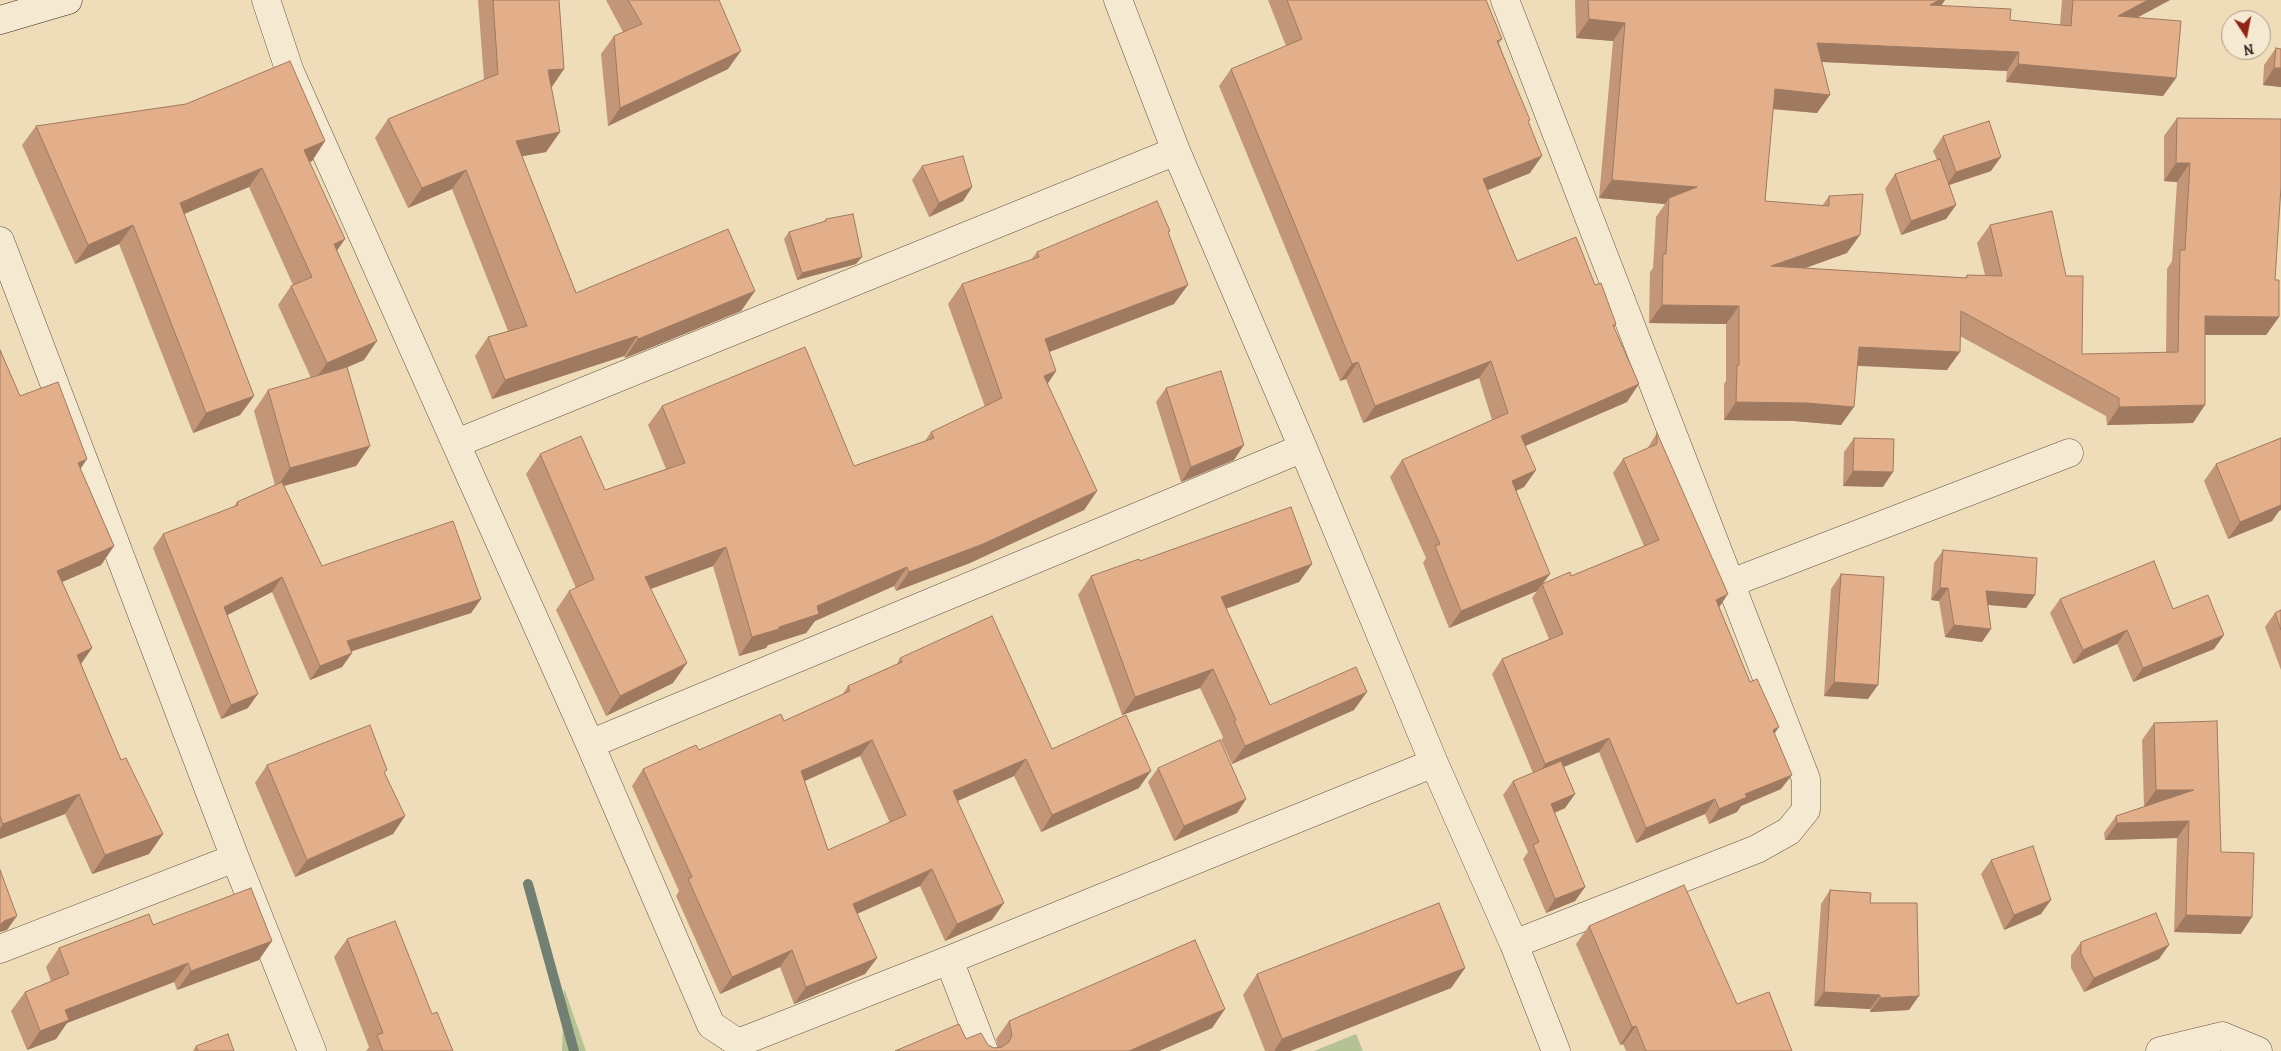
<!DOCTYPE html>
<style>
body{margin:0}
#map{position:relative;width:2281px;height:1051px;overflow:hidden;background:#efddba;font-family:Alegreya,serif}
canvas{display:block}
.north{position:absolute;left:2221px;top:10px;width:50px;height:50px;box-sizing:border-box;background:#f5e9d2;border:1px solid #a89b8b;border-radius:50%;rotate:169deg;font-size:14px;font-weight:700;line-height:20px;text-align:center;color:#342520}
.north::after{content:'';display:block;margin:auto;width:18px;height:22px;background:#8f2418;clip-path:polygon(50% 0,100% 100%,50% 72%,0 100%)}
</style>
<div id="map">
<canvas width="2281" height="1051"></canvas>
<div class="north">N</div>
</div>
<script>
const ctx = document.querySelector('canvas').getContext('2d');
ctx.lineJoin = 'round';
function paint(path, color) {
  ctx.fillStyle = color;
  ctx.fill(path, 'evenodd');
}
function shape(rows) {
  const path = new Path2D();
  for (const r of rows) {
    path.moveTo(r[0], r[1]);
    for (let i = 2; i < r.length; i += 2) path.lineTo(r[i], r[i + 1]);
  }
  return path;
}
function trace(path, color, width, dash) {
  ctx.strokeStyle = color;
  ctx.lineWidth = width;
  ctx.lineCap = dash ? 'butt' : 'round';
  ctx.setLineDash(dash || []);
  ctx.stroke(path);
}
paint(shape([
 [564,988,586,1051,562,1051],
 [1356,1034,1363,1051,1314,1051]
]), '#b4c294');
trace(shape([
 [528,884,574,1051]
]), '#728073', 10);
const street = shape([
 [266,0,290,72,590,744,711,1025,738,1043,949,960,1434,763],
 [1118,0,1176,151,1303,448,1434,763,1514,944,1556,1051],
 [1505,0,1806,779,1806,810,1789,831,1757,849,1514,944],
 [0,241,235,858,312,1051],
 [457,443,1176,151],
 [1731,583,2069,453],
 [590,744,1303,448],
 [0,949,235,858],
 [949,960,984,1051],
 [2160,1051,2222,1036,2258,1051]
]);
const secondary = shape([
 [0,20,68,0]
]);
trace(street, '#635346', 29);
trace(secondary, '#342520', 29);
trace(street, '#f5e9d2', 28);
trace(secondary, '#f5e9d2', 28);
paint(shape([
 [478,0,559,0,564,69,551,88,560,132,546,152,522,156,576,293,755,291,741,311,625,358,624,356,492,399,475,356,488,337,508,331,452,189,408,208,375,138,388,119,484,80],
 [606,0,719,0,728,69,608,126,601,54,614,36,623,32],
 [1268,0,1486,0,1502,39,1499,43,1528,122,1530,173,1488,190,1517,261,1595,285,1616,324,1614,328,1627,402,1525,446,1536,470,1524,487,1516,491,1543,583,1571,576,1644,546,1613,473,1623,459,1647,449,1657,433,1719,607,1750,682,1774,734,1781,789,1741,806,1737,812,1709,824,1705,814,1636,843,1599,752,1564,767,1575,794,1565,808,1555,813,1585,887,1575,901,1546,913,1523,859,1528,852,1503,795,1513,781,1533,773,1492,674,1502,659,1549,639,1532,598,1537,591,1449,628,1423,563,1426,558,1390,477,1402,460,1492,420,1479,378,1363,423,1346,379,1340,381,1219,86,1231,69,1286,46],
 [1575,0,1945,0,1941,6,2010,20,2060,25,2062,0,2170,0,2136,18,2176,78,2163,96,2006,82,2007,71,1822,62,1817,113,1773,109,1765,201,1822,206,1829,196,1847,253,1805,268,1965,278,1967,275,1985,275,1977,243,1990,225,2082,354,2166,353,2167,269,2172,261,2177,182,2164,181,2164,136,2177,118,2275,280,2279,317,2266,335,2205,335,2193,423,2107,425,2106,416,1960,336,1947,370,1857,366,1841,425,1794,421,1724,420,1724,384,1726,381,1726,324,1649,323,1650,272,1653,268,1656,217,1665,204,1599,198,1613,41,1576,38],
 [2276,48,2281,49,2281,87,2263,85,2264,65],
 [36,126,325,141,312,161,310,162,337,251,364,360,345,368,370,446,356,466,284,486,322,566,481,599,471,613,351,651,352,653,342,667,310,680,272,592,227,615,248,708,221,719,153,548,163,534,234,507,237,502,275,485,254,411,268,390,311,378,278,305,291,286,293,285,249,187,184,214,254,396,240,415,193,433,119,244,75,264,22,145],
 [1943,136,1991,171,1949,185,1956,205,1946,219,1901,235,1885,189,1895,174,1937,160,1933,151],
 [922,166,972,187,963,201,929,217,912,180],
 [826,219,856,264,797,280,784,239,789,232,823,222],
 [1170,231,1168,233,1174,304,1049,352,1056,371,1047,384,1097,491,1084,510,970,563,896,591,894,586,815,621,806,633,768,645,766,648,739,656,713,566,651,589,673,683,606,716,556,610,569,591,576,588,526,474,540,454,605,490,666,469,648,425,662,406,854,466,925,441,931,432,985,407,948,304,962,284,1031,260,1037,252],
 [0,350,20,396,80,469,114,546,101,565,62,582,92,648,81,664,121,760,163,834,149,854,92,874,65,814,0,839],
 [1166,388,1234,460,1181,482,1156,402],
 [1854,438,1883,487,1843,486,1844,452],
 [2281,438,2281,510,2279,511,2272,521,2228,539,2204,481,2216,464],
 [1943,550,2035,595,2026,608,1988,605,1982,642,1945,637,1939,601,1931,600,1934,563],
 [1140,561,1312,564,1299,582,1226,609,1270,705,1354,710,1232,764,1221,740,1223,737,1200,688,1122,715,1078,595,1091,576],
 [1841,574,1868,699,1824,696,1831,589],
 [2060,599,2173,609,2214,649,2133,682,2117,644,2073,664,2050,613],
 [2281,610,2281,670,2265,627,2275,613],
 [900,658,1052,749,1139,788,1041,832,1014,776,958,800,992,920,945,941,920,886,857,913,877,958,865,974,794,1004,780,967,720,994,676,896,679,891,632,786,643,769,784,721,842,695,848,686,897,664],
 [860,756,890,823,828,850,805,781],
 [2154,723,2221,852,2241,934,2174,932,2177,838,2105,840,2104,833,2116,816,2144,807,2142,740],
 [267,765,385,774,405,816,393,834,295,877,255,783],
 [1158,768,1246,799,1237,813,1174,841,1148,782],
 [1991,860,2041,914,2004,930,1981,874],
 [1830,890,1870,903,1909,1010,1870,1012,1870,1009,1814,1006,1821,904],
 [153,925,259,960,177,990,174,982,67,1023,56,1039,27,1050,11,1011,25,992,51,981,46,967,59,948],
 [1589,926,1737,1004,1792,1051,1626,1051,1623,1044,1620,1045,1576,944],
 [347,939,432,1014,453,1051,366,1051,369,1047,334,957],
 [2081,942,2159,959,2084,992,2071,968,2071,956],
 [1465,968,1451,988,1290,1051,1265,1051,1243,995,1257,974],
 [1225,1009,1212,1028,1159,1051,895,1051,966,1039,988,1045,994,1048,998,1047,996,1039,1009,1021],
 [196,1046,234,1051,193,1051]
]), '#c39677');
paint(shape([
 [1939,0,1945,0,1936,13,1930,5],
 [2148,0,2170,0,2105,35,2118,16],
 [1589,19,1625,23,1613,41,1576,38],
 [1817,43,2019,52,2007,71,1804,61],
 [741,51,728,69,608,126,620,108],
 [2018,64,2176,78,2163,96,2006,82],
 [2274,68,2281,68,2281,87,2263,85],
 [564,69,551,88,548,70],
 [1775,89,1830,95,1817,113,1762,108],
 [560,132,546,152,502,160,516,141],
 [325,141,312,161,291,169,304,150],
 [1542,156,1530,173,1471,197,1483,179],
 [2001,157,1991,171,1946,186,1956,172],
 [2176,163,2190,163,2177,182,2164,181],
 [262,168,249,187,200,207,166,222,180,203,214,188],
 [466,170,452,189,408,208,422,188],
 [1612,180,1697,187,1669,198,1665,204,1599,198],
 [972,187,963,201,929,217,939,203],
 [1956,205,1946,219,1901,235,1911,221],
 [133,225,119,244,75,264,88,245],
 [1860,235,1847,253,1758,285,1771,266],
 [345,239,332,258,334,244],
 [862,257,856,264,797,280,802,273],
 [1188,285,1174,304,1031,359,1045,339],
 [755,291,741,311,625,358,638,339],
 [1662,305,1739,306,1726,324,1649,323],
 [2205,316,2279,317,2266,335,2192,335],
 [637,336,624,356,492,399,505,380],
 [377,341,364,360,313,382,327,363],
 [1859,347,1960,352,1947,370,1846,365],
 [1491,361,1479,378,1363,423,1375,406],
 [1358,362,1346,379,1340,381,1352,364],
 [1056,371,1043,391,1044,376],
 [1639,384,1627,402,1509,453,1521,436],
 [254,396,240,415,193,433,206,413],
 [1736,402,1807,403,1854,407,1841,425,1794,421,1724,420],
 [2205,405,2193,423,2107,425,2119,407],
 [1244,445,1234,460,1181,482,1191,467],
 [370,446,356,466,276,488,290,468],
 [87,459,74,479,78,463],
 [1536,470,1524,487,1500,498,1512,481],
 [1853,471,1893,472,1883,487,1843,486],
 [1097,491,1084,510,970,563,896,591,909,572],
 [2281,499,2281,510,2279,511,2272,521,2228,539,2240,522],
 [114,546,101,565,44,590,57,571],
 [726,547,713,566,631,596,645,577],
 [1312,564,1299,582,1208,615,1221,597],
 [907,567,894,586,815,621,806,633,768,645,766,648,739,656,752,637,779,627,817,606],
 [1550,574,1537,591,1449,628,1461,611],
 [282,577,272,592,214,622,224,607],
 [1940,588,1948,588,1939,601,1931,600],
 [1986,591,2035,595,2026,608,1977,604],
 [1728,594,1718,609,1716,600],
 [481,599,471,613,337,656,347,641],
 [1954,625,1991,629,1982,642,1945,637],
 [2127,630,2117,644,2073,664,2083,650],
 [2224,635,2214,649,2133,682,2143,668],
 [92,648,78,668,77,655],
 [352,653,342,667,310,680,320,666],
 [687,663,673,683,606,716,620,696],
 [1213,669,1200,688,1122,715,1135,697],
 [1834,682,1878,685,1868,699,1824,696],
 [1367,692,1354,710,1232,764,1245,746],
 [258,694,248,708,221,719,231,705],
 [1779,727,1769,742,1773,730],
 [1609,738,1599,752,1535,779,1545,764],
 [872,740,860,756,789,788,801,771],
 [1026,759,1014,776,942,808,953,791],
 [1151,771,1139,788,1041,832,1052,815],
 [1792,775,1781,789,1741,806,1737,812,1709,824,1719,809,1745,794],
 [2156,790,2194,790,2144,807],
 [79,794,65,814,0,839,0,829,3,824],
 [1575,794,1565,808,1541,818,1551,804],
 [1246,799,1237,813,1174,841,1184,826],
 [1715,799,1705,814,1636,843,1646,828],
 [405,816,393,834,295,877,307,860],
 [2189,821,2177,838,2105,840,2117,823],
 [163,834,149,854,92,874,105,855],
 [932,869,920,886,841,921,853,904],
 [1585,887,1575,901,1546,913,1555,899],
 [2051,900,2041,914,2004,930,2014,915],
 [1004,903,992,920,945,941,957,924],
 [2186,915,2252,917,2241,934,2174,932],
 [17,916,7,930,0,932,0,925,4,921],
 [272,941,259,960,177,990,191,971],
 [2169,945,2159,959,2084,992,2094,978],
 [792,950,780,967,720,994,732,977],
 [877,958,865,974,794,1004,806,987],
 [188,963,174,982,67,1023,56,1039,27,1050,40,1031,65,1010],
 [1465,968,1451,988,1290,1051,1274,1051,1282,1039],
 [1824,992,1880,995,1870,1009,1814,1006],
 [1919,996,1909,1010,1870,1012,1880,998],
 [1225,1009,1212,1028,1159,1051,1129,1051],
 [1636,1026,1623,1044,1620,1045,1632,1027]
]), '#9f7a61');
const building = shape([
 [493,0,559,0,564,69,548,70,560,132,516,141,576,293,728,229,755,291,638,339,637,336,505,380,488,337,527,326,466,170,422,188,388,119,498,74,493,0],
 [628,0,719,0,741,51,620,108,614,36,642,24,628,0],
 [1287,0,1486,0,1502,39,1497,41,1530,120,1528,121,1542,156,1483,179,1517,261,1576,237,1595,285,1601,283,1616,324,1613,325,1639,384,1521,436,1536,470,1512,481,1550,574,1461,611,1435,546,1440,544,1402,460,1508,413,1491,361,1375,406,1358,362,1352,364,1231,69,1302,39,1287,0],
 [1588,0,1939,0,1930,5,2011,9,2010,20,2071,26,2073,0,2148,0,2118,16,2181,21,2176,78,2018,64,2019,52,1817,43,1830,95,1775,89,1765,201,1829,206,1829,196,1863,194,1860,235,1771,266,1967,278,1967,275,2002,276,1990,225,2052,211,2066,276,2083,276,2082,354,2178,352,2180,250,2185,250,2190,163,2176,163,2177,118,2281,119,2281,187,2275,280,2279,280,2279,317,2205,316,2205,405,2119,407,2119,398,1961,311,1960,352,1859,347,1854,407,1807,403,1736,402,1737,365,1739,365,1739,306,1662,305,1663,254,1666,254,1669,198,1697,187,1612,180,1625,23,1589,19,1588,0],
 [2276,48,2281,49,2281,68,2274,68,2276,48],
 [290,61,325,141,304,150,345,239,334,244,377,341,327,363,291,286,312,277,262,168,214,188,180,203,254,396,206,413,133,225,88,245,36,126,186,104,290,61],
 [1989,121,2001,157,1956,172,1943,136,1989,121],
 [963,156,972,187,939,203,922,166,963,156],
 [1940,159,1956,205,1911,221,1895,174,1940,159],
 [1157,201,1170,231,1168,232,1188,285,1045,339,1056,371,1044,376,1097,491,983,544,909,572,907,567,817,606,819,614,779,627,779,629,752,637,726,547,645,577,687,663,620,696,569,591,594,579,540,454,581,436,605,490,685,463,662,406,805,347,854,466,934,438,931,432,1002,398,962,284,1039,257,1037,252,1157,201],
 [853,214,862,257,802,273,789,232,826,221,826,219,853,214],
 [0,350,20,396,58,382,87,459,78,463,114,546,57,571,92,648,77,655,121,760,126,758,163,834,105,855,79,794,3,824,0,816,0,350],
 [347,367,370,446,290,468,268,390,347,367],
 [1221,371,1244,445,1191,467,1166,388,1221,371],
 [1657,433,1728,594,1716,600,1750,682,1757,679,1779,727,1773,730,1792,775,1745,794,1747,797,1719,809,1715,799,1646,828,1609,738,1545,764,1502,659,1563,634,1542,584,1570,572,1571,576,1659,540,1623,459,1657,444,1657,433],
 [1854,438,1894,439,1893,472,1853,471,1854,438],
 [2281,438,2281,505,2240,522,2216,464,2281,438],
 [282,482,322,566,453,521,481,599,347,641,352,653,320,666,282,577,224,607,258,694,231,705,163,534,238,505,237,502,282,482],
 [1291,507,1312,564,1221,597,1270,705,1356,667,1367,692,1245,746,1234,721,1236,720,1213,669,1135,697,1091,576,1139,559,1140,561,1291,507],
 [1943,550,2037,558,2035,595,1986,591,1991,629,1954,625,1948,588,1940,588,1943,550],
 [2154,561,2173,609,2208,595,2224,635,2143,668,2127,630,2083,650,2060,599,2154,561],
 [1841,574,1884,577,1878,685,1834,682,1841,574],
 [2281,610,2281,630,2275,613,2281,610],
 [992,616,1052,749,1126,715,1151,771,1052,815,1026,759,953,791,1004,903,957,924,932,869,853,904,877,958,806,987,792,950,732,977,688,879,692,877,643,769,696,745,699,750,781,714,784,721,850,691,848,686,902,662,900,658,992,616],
 [872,740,906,815,828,850,801,771,872,740],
 [2217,721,2221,852,2254,853,2252,917,2186,915,2189,821,2117,823,2116,816,2194,790,2156,790,2154,723,2217,721],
 [370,725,387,770,384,772,405,816,307,860,267,765,370,725],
 [1220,740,1246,799,1184,826,1158,768,1220,740],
 [1561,761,1575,794,1551,804,1585,887,1555,899,1533,845,1539,842,1513,781,1561,761],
 [2033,846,2051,900,2014,915,1991,860,2033,846],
 [0,870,17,916,4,921,0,925,0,870],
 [1684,885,1737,1004,1769,992,1792,1051,1646,1051,1636,1026,1632,1027,1589,926,1684,885],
 [251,888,272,941,191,971,188,963,65,1010,69,1020,40,1031,25,992,69,974,59,948,149,914,153,925,251,888],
 [1830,890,1871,893,1870,903,1917,903,1919,996,1880,998,1880,995,1824,992,1830,890],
 [1439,903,1465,968,1282,1039,1257,974,1439,903],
 [2156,913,2169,945,2094,978,2081,954,2081,942,2156,913],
 [395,921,432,1014,437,1012,453,1051,383,1051,377,1035,383,1033,347,939,395,921],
 [1195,940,1225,1009,1129,1051,895,1051,959,1024,966,1039,981,1033,988,1045,994,1048,1002,1047,1009,1042,1012,1035,1009,1021,1195,940],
 [228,1034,234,1051,198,1051,196,1046,228,1034]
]);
paint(building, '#e3af8a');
trace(building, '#9f7a61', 1);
</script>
